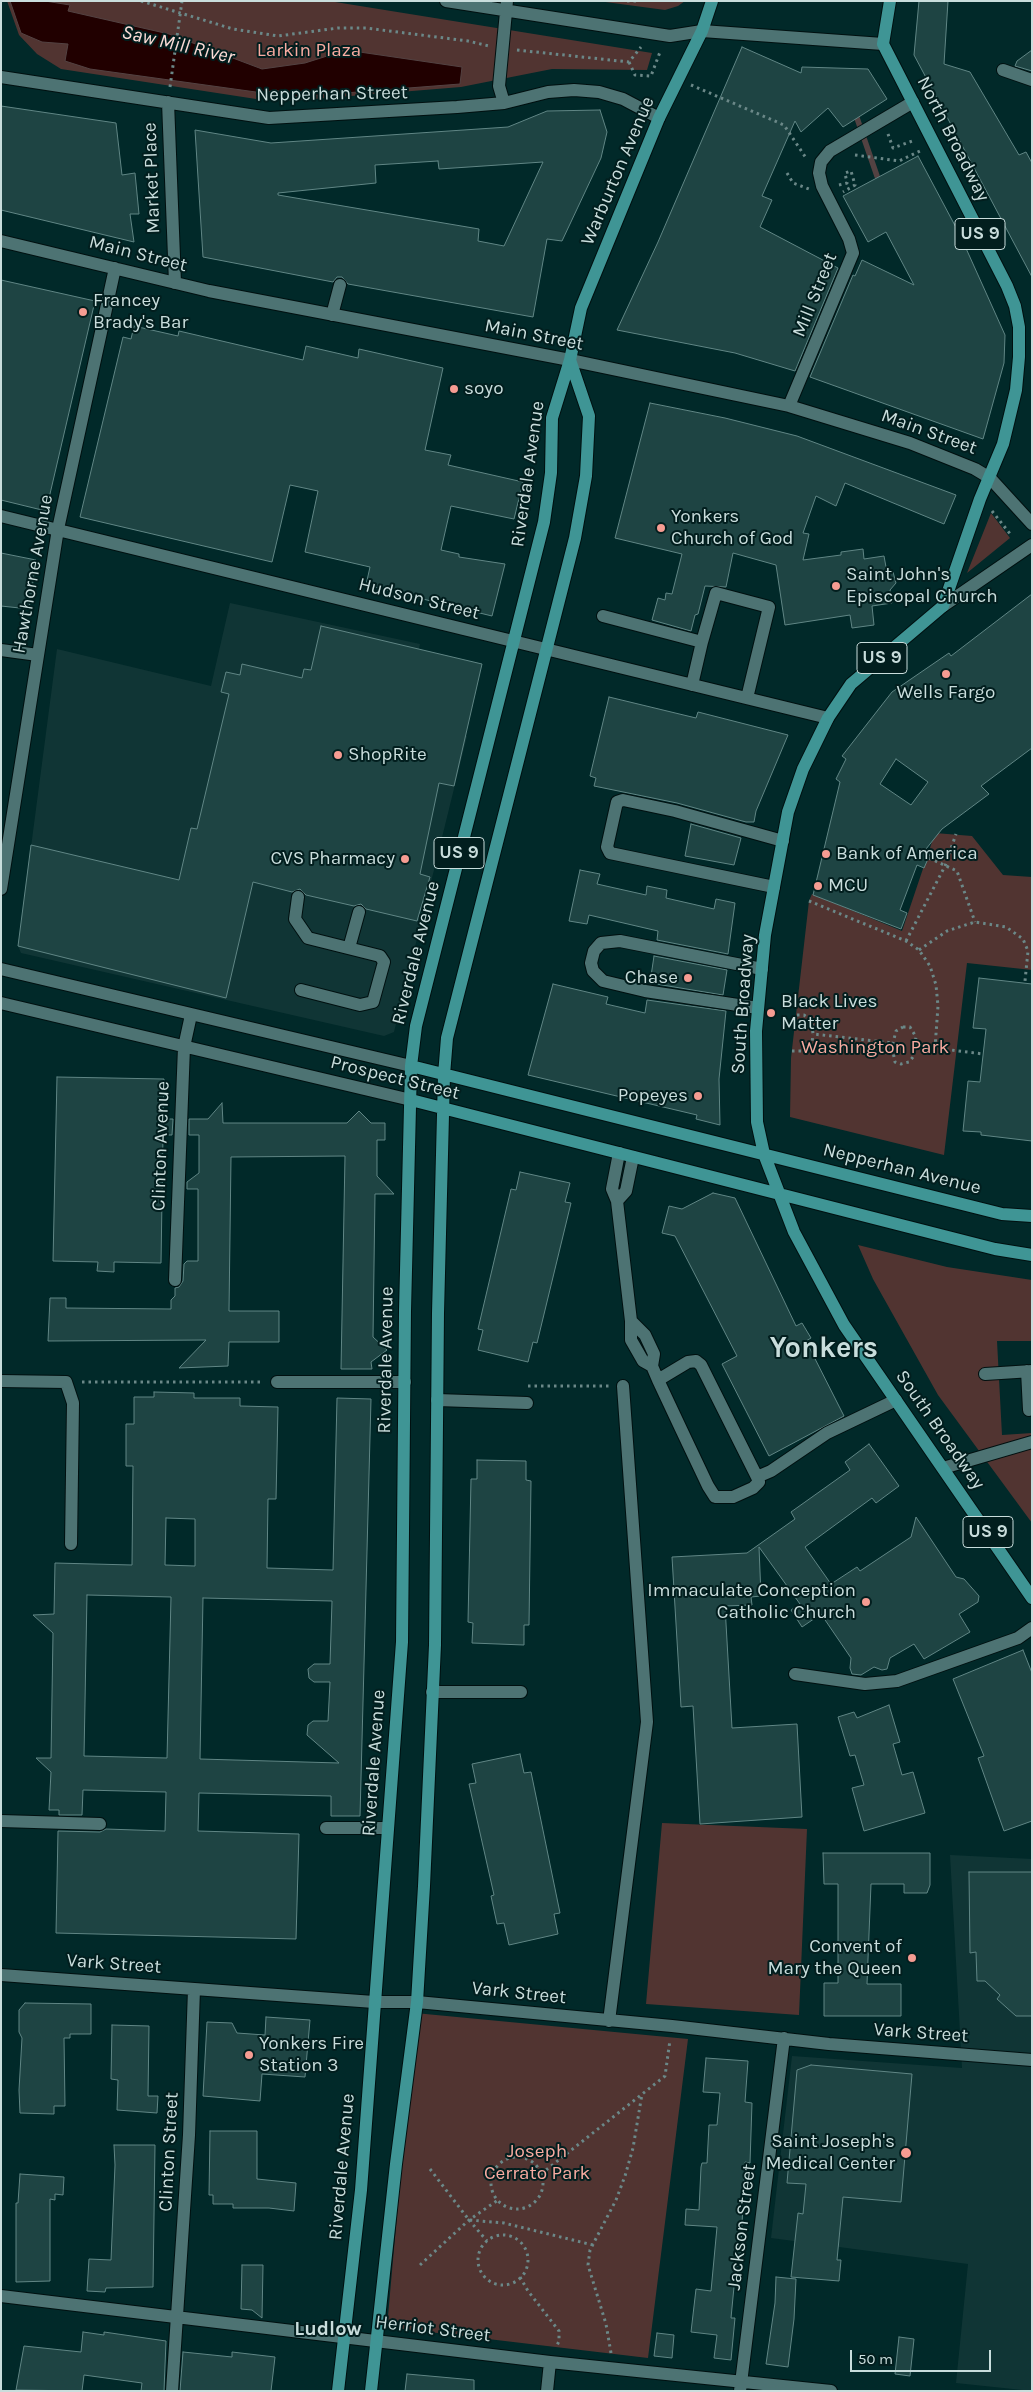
<!DOCTYPE html>
<style>
body{margin:0}
#map{position:relative;width:1033px;height:2392px;overflow:hidden;background:#012929;font-family:Karla,sans-serif}
canvas{display:block}
.frame{position:absolute;inset:0;border:2px solid #c9dddc;pointer-events:none}
.scale{position:absolute;left:850px;top:2350px;width:141px;height:22px;box-sizing:border-box;border:2px solid #c9dddc;border-top:0;padding-left:6px;font-size:15px;line-height:18px;white-space:nowrap;color:#c9dddc;-webkit-text-stroke:4px #021e1e;paint-order:stroke}
</style>
<div id="map">
<canvas width="1033" height="2392"></canvas>
<div class="frame"></div>
<div class="scale">50 m</div>
</div>
<script>
const ctx = document.querySelector('canvas').getContext('2d');
ctx.lineJoin = 'round';
function paint(path, color) {
  ctx.fillStyle = color;
  ctx.fill(path, 'evenodd');
}
function shape(rows) {
  const path = new Path2D();
  for (const r of rows) {
    if (r.length === 3) {
      path.moveTo(r[0] + r[2], r[1]);
      path.arc(r[0], r[1], r[2], 0, 2 * Math.PI);
      continue;
    }
    path.moveTo(r[0], r[1]);
    for (let i = 2; i < r.length; i += 2) path.lineTo(r[i], r[i + 1]);
  }
  return path;
}
function trace(path, color, width, dash) {
  ctx.strokeStyle = color;
  ctx.lineWidth = width;
  ctx.lineCap = dash ? 'butt' : 'round';
  ctx.setLineDash(dash || []);
  ctx.stroke(path);
}
function drawText(font, color, halo, rows, align = 'center') {
  ctx.font = font + ' Karla,sans-serif';
  ctx.lineWidth = 4;
  ctx.setLineDash([]);
  ctx.textBaseline = 'middle';
  ctx.strokeStyle = halo;
  ctx.fillStyle = color;
  for (const [text, x, y, turn = 0] of rows) {
    ctx.save();
    ctx.translate(x, y);
    ctx.rotate((+turn || 0) * Math.PI / 180);
    ctx.textAlign = isNaN(turn) ? turn : align;
    if (halo) ctx.strokeText(text, 0, 0);
    ctx.fillText(text, 0, 0);
    ctx.restore();
  }
}
paint(shape([
 [230,603,420,644,402,720,467,736,394,1032,384,1036,21,953,18,946,57,649,211,686],
 [950,1855,1032,1859,1032,2391,956,2383,968,2264,771,2238,792,2056,962,2068]
]), '#103535');
paint(shape([
 [7,1,329,1,652,53,647,70,552,69,461,87,290,101,286,94,275,90,263,93,256,99,61,69,37,54,19,35],
 [598,1,685,1,678,6,665,10],
 [991,513,1010,538,967,573],
 [935,833,972,836,1003,875,1032,877,1032,970,967,963,944,1155,790,1117,791,1058,809,901,812,894,902,931],
 [858,1245,947,1267,1032,1280,1032,1341,997,1341,1002,1435,1032,1433,1032,1523,938,1395,873,1279],
 [662,1823,807,1829,799,2015,646,2004],
 [415,2013,688,2039,648,2358,387,2327]
]), '#513431');
const water = shape([
 [10,1,45,1,70,5,68,11,169,34,262,69,305,63,346,50,462,67,460,84,293,97,276,90,263,93,90,69,65,61,68,44,42,42,21,33,10,1]
]);
paint(water, '#210000');
trace(water, '#534242', 1);
trace(shape([
 [857,118,877,176]
]), '#534242', 5.5);
const building = shape([
 [919,1,948,1,944,64,970,72,1019,155,1026,152,1032,163,1032,277,914,55,919,1],
 [742,47,801,73,802,67,868,69,887,99,843,127,828,108,801,132,795,121,762,196,772,200,760,227,838,268,795,371,735,353,617,330,658,242,742,47],
 [1032,50,1032,71,1015,66,1017,61,1032,50],
 [1,106,116,123,122,175,135,173,139,214,130,214,134,242,1,210,1,106],
 [600,110,607,132,601,158,562,241,547,239,533,317,348,284,342,277,337,277,333,282,203,257,195,130,271,143,508,127,547,111,600,110],
 [438,161,439,169,543,162,504,246,478,241,479,229,278,195,278,193,376,183,375,165,438,161],
 [918,156,960,235,1005,335,1004,363,983,439,810,377,853,275,855,276,862,260,914,285,886,232,868,242,843,196,918,156],
 [1,280,95,301,46,511,1,500,1,280],
 [134,326,178,336,179,331,303,360,306,346,358,358,359,349,443,368,425,450,451,455,448,465,523,482,514,519,451,506,441,550,459,554,459,557,505,564,492,616,366,585,370,567,305,552,318,491,290,485,272,562,80,517,123,337,131,339,134,326],
 [650,403,725,418,797,436,956,495,944,524,845,483,836,506,816,496,803,533,809,534,803,560,841,555,841,552,863,549,864,559,884,556,886,567,893,572,896,583,890,590,892,603,872,606,874,625,852,628,850,615,785,625,776,565,733,553,726,587,705,586,698,614,695,615,691,631,652,620,658,598,665,600,666,593,672,594,682,554,615,538,650,403],
 [1,553,36,560,29,609,1,606,1,553],
 [1032,594,1032,748,981,786,989,794,942,829,926,849,931,852,924,868,917,865,900,910,907,913,901,929,813,895,840,782,836,779,846,759,842,756,892,692,949,653,951,656,1032,594],
 [896,759,928,782,911,805,880,784,896,759],
 [321,626,482,664,454,786,439,783,420,874,430,877,417,921,366,909,361,904,354,906,306,895,300,889,292,892,253,882,226,998,18,946,31,845,179,880,191,828,197,829,229,694,221,692,226,672,240,675,242,664,302,678,304,669,311,670,321,626],
 [609,697,696,718,698,712,788,735,756,811,754,822,746,822,677,803,594,786,596,778,590,776,609,697],
 [691,824,741,838,734,865,685,856,691,824],
 [580,870,600,874,597,884,646,895,647,886,667,890,666,898,714,909,716,899,735,903,728,954,657,940,658,931,589,915,587,924,569,921,580,870],
 [654,956,727,970,723,995,650,983,654,956],
 [979,978,1032,984,1032,1141,981,1135,981,1132,963,1131,968,1081,980,1082,986,1029,973,1028,979,978],
 [553,984,608,997,606,1004,645,1013,647,1000,726,1011,719,1079,720,1125,696,1119,697,1115,528,1075,553,984],
 [57,1077,164,1079,163,1119,173,1119,172,1135,163,1135,161,1263,114,1262,114,1272,97,1271,98,1262,53,1261,57,1077],
 [222,1103,223,1123,347,1123,359,1111,371,1123,385,1123,385,1140,377,1140,377,1176,394,1194,375,1194,373,1337,387,1350,371,1362,372,1369,341,1369,345,1156,231,1157,229,1311,279,1311,279,1342,229,1342,228,1366,179,1368,206,1340,48,1341,50,1298,66,1298,66,1308,171,1309,171,1300,175,1296,175,1288,179,1287,183,1281,184,1264,187,1261,198,1261,198,1189,187,1189,187,1182,199,1173,199,1135,189,1135,189,1119,208,1119,222,1103],
 [520,1172,570,1183,565,1202,571,1203,537,1343,533,1342,528,1362,478,1350,483,1330,478,1329,491,1274,511,1189,516,1190,520,1172],
 [713,1193,735,1198,796,1326,802,1323,811,1338,806,1341,844,1416,769,1456,722,1364,737,1356,675,1236,662,1233,669,1206,682,1209,713,1193],
 [154,1392,194,1393,194,1398,240,1398,240,1406,278,1407,276,1499,268,1499,267,1568,333,1570,337,1398,371,1399,360,1816,331,1816,331,1796,199,1793,198,1831,299,1834,296,1939,56,1933,58,1831,100,1832,106,1829,165,1831,166,1792,83,1790,82,1815,59,1815,59,1810,49,1810,51,1772,36,1758,51,1758,53,1633,33,1615,54,1614,55,1563,132,1565,133,1466,126,1466,126,1424,134,1424,134,1397,154,1397,154,1392],
 [166,1518,195,1519,195,1566,165,1565,166,1518],
 [87,1595,171,1597,167,1758,84,1756,87,1595],
 [203,1598,332,1601,330,1664,314,1664,308,1669,309,1678,314,1682,330,1682,328,1721,313,1721,308,1725,307,1735,339,1763,200,1759,203,1598],
 [869,1444,899,1486,876,1503,872,1498,805,1547,831,1584,857,1567,860,1571,911,1537,916,1517,956,1577,964,1579,979,1596,978,1602,959,1614,970,1632,924,1659,914,1644,890,1658,887,1669,882,1670,874,1667,861,1675,852,1674,850,1668,851,1658,821,1614,802,1627,791,1610,800,1604,759,1547,761,1596,751,1597,752,1605,725,1606,732,1728,797,1724,802,1817,700,1824,693,1706,681,1707,672,1557,747,1553,795,1519,791,1512,850,1470,845,1462,869,1444],
 [477,1460,526,1461,526,1480,531,1481,529,1625,524,1625,524,1645,472,1643,473,1623,468,1622,471,1479,477,1479,477,1460],
 [1023,1650,1032,1673,1032,1821,1004,1831,978,1758,984,1756,953,1679,1023,1650],
 [889,1705,900,1742,893,1744,902,1775,913,1772,925,1813,864,1831,852,1788,864,1785,855,1755,850,1756,838,1717,854,1712,857,1718,889,1705],
 [520,1754,524,1773,531,1772,560,1913,554,1914,558,1934,509,1945,504,1923,497,1924,491,1896,494,1895,469,1784,476,1783,472,1764,520,1754],
 [823,1853,930,1853,930,1885,927,1893,904,1893,904,1884,871,1884,867,1984,901,1984,901,2016,824,2016,824,1983,838,1983,838,1884,824,1884,823,1853],
 [969,1872,1032,1872,1032,2016,1016,2016,997,1999,1000,1995,985,1981,977,1981,976,1952,970,1953,969,1872],
 [25,2003,91,2004,91,2034,70,2034,70,2038,64,2038,65,2106,54,2106,54,2114,20,2113,19,2090,22,2038,19,2032,19,2010,25,2003],
 [266,2017,310,2020,305,2077,262,2074,260,2101,203,2096,207,2022,232,2023,237,2033,265,2035,266,2017],
 [112,2025,149,2026,148,2096,158,2096,157,2113,117,2110,118,2080,111,2079,112,2025],
 [706,2058,748,2061,745,2102,752,2103,750,2163,745,2162,740,2266,736,2266,731,2318,735,2318,731,2360,714,2358,717,2335,691,2332,696,2289,711,2291,717,2227,685,2225,686,2209,699,2210,701,2167,702,2163,707,2163,709,2125,717,2125,720,2093,703,2092,706,2058],
 [811,2065,912,2074,901,2202,843,2197,837,2260,841,2260,839,2281,791,2277,798,2213,803,2214,806,2184,787,2183,797,2070,811,2065],
 [210,2131,257,2131,257,2179,296,2183,294,2211,269,2208,233,2208,233,2204,213,2204,213,2195,209,2195,210,2131],
 [114,2145,155,2145,153,2287,106,2288,105,2292,87,2291,89,2259,111,2260,115,2165,114,2145],
 [20,2174,64,2177,63,2195,55,2194,55,2200,50,2199,50,2281,16,2282,16,2203,18,2203,20,2174],
 [242,2265,263,2265,262,2318,252,2310,241,2309,242,2265],
 [776,2277,796,2279,794,2319,788,2367,766,2364,775,2303,776,2277],
 [83,2332,104,2335,104,2332,166,2341,164,2391,141,2391,142,2383,84,2375,82,2391,16,2390,24,2346,81,2352,83,2332],
 [657,2333,674,2335,672,2358,654,2356,657,2333],
 [899,2337,914,2339,910,2376,895,2374,899,2337],
 [183,2352,232,2357,232,2352,275,2357,271,2391,180,2391,183,2352],
 [407,2374,474,2380,474,2391,405,2391,407,2374]
]);
paint(building, '#1e4443');
trace(building, '#608685', 1);
const minor = shape([
 [446,1,670,36,702,31,883,44],
 [1003,70,1032,80],
 [1,77,269,118,457,107,504,103,548,92,574,90,599,92,623,99,659,118],
 [168,102,175,283],
 [504,103,499,86,507,1],
 [1,241,209,291,570,360,789,406,910,443,975,469,990,478,1032,524],
 [332,315,340,285],
 [789,406,853,253,849,239,822,186,819,173,821,162,830,151,913,102],
 [1,516,828,718],
 [943,606,1032,545],
 [603,616,702,642,692,685],
 [702,642,716,593,769,607,747,698],
 [1,650,38,655],
 [774,887,610,853,607,847,617,802,623,800,675,811,783,841],
 [1,889,58,529,115,268],
 [298,897,295,919,308,938,380,956,384,962,373,1002,360,1005,301,990],
 [349,948,359,912],
 [1,969,411,1066],
 [1,1003,411,1100],
 [758,1008,645,991,603,981,593,971,591,963,594,951,601,943,620,941,762,969],
 [619,1153,612,1189,617,1201,626,1191,633,1157],
 [617,1201,631,1321,631,1340,643,1361,652,1366],
 [175,1280,184,1047,191,1015],
 [631,1321,645,1335,654,1354,652,1366,658,1380,681,1429,708,1486,715,1497,733,1497,753,1488,759,1482,757,1477,701,1365,696,1361,688,1362,658,1380],
 [1027,1371,1029,1410],
 [985,1374,1032,1371],
 [1,1381,66,1382,73,1403,71,1544],
 [277,1382,405,1382],
 [437,1400,527,1403],
 [943,1468,1032,1442],
 [757,1477,771,1471,827,1433,896,1400],
 [795,1674,865,1684,897,1681,1018,1638,1032,1628],
 [432,1692,521,1692],
 [1,1821,100,1824],
 [326,1828,388,1828],
 [1,1975,374,2002,417,2002,672,2026,829,2044,1032,2060],
 [609,2021,647,1722,623,1386],
 [1,2296,550,2362,831,2391],
 [172,2391,189,2135,194,1989],
 [547,2391,550,2362],
 [740,2391,784,2038]
]);
const major = shape([
 [890,1,883,44,1007,286,1015,306,1019,327,1019,357,1016,390,1003,444,980,499,943,606,851,684,828,718,803,769,788,812,765,935,756,1031,757,1122,764,1154,794,1232,844,1325,1032,1598],
 [411,1066,1002,1214,1032,1216],
 [411,1100,995,1249,1032,1255],
 [338,2391,361,2190,402,1642,405,1311,411,1066,416,1026,544,522,551,473,552,418,570,360,581,308,659,118,702,31,712,1],
 [371,2391,396,2164,417,2002,424,1886,435,1645,438,1313,444,1075,447,1038,575,538,586,476,589,416,570,360]
]);
trace(minor, '#001010', 14);
trace(major, '#001010', 14);
trace(shape([
 [141,1,233,29,278,36,338,28,366,28,468,41,489,46],
 [627,1,639,1],
 [517,50,629,62,641,47],
 [629,62,635,75,651,76,660,52],
 [691,85,784,125,806,158],
 [170,87,182,1],
 [888,134,893,148,915,140],
 [855,155,899,161,920,151],
 [787,173,793,183,809,189],
 [839,185,847,183,845,173,851,171,855,185,843,192],
 [992,511,1011,535],
 [929,858,957,871,975,922],
 [809,901,906,941,919,950,930,966,936,985,938,1006,935,1048,983,1054],
 [906,941,945,866,956,834],
 [919,950,947,931,975,922,1006,927,1023,939,1028,951,1025,981],
 [797,1015,804,1015,809,1019,812,1024,813,1034,893,1043],
 [903,1027,910,1027,916,1037,913,1057,909,1062,901,1064,895,1062,892,1047,896,1031,903,1027],
 [914,1046,935,1048],
 [792,1051,805,1051,812,1043,813,1034],
 [82,1382,263,1382],
 [528,1386,609,1386],
 [517,2183,26],
 [430,2169,469,2220,504,2223,593,2245],
 [541,2174,665,2076,670,2040],
 [469,2220,487,2241],
 [503,2260,25],
 [420,2265,469,2220,498,2200],
 [520,2277,528,2291,559,2331,559,2341,556,2348],
 [611,2353,606,2324,588,2265,590,2250,616,2200,625,2176,633,2148,642,2094]
]), '#6b8888', 3, [2.5, 4]);
trace(minor, '#4d7373', 12);
trace(major, '#3f9595', 12);
for (const [x, y, r, color] of [
 [83,312,5,"#f59c92"],
 [454,389,5,"#f59c92"],
 [661,528,5,"#f59c92"],
 [836,586,5,"#f59c92"],
 [946,674,5,"#f59c92"],
 [338,755,5,"#f59c92"],
 [826,854,5,"#f59c92"],
 [405,859,5,"#f59c92"],
 [818,886,5,"#f59c92"],
 [688,978,5,"#f59c92"],
 [771,1013,5,"#f59c92"],
 [698,1096,5,"#f59c92"],
 [866,1602,5,"#f59c92"],
 [912,1958,5,"#f59c92"],
 [249,2055,5,"#f59c92"],
 [906,2153,6,"#f59c92"]
]) {
  const dot = new Path2D();
  dot.arc(x, y, r, 0, 2 * Math.PI);
  ctx.fillStyle = color;
  ctx.fill(dot);
  trace(dot, '#021e1e', 2);
}
for (const [x, y, w] of [
 [980,234,50],
 [882,658,50],
 [459,853,50],
 [988,1532,50]
]) {
  const box = new Path2D();
  box.roundRect(x - w / 2, y - 15.5, w, 31, 4);
  ctx.fillStyle = '#021e1e';
  ctx.fill(box);
  trace(box, '#c9dddc', 1);
}
drawText('bold 18px', '#c9dddc', null, [
 ["US 9",980,234],
 ["US 9",882,658],
 ["US 9",459,853],
 ["US 9",988,1532]
]);
drawText('19px', '#f9aba1', '#021e1e', [
 ["Larkin Plaza",309,51],
 ["Washington Park",875,1048],
 ["Joseph",537,2152],
 ["Cerrato Park",537,2174]
]);
drawText('19px', '#c9dddc', '#021e1e', [
 ["Nepperhan Street",332,94,-1],
 ["North Broadway",953,139,63],
 ["Warburton Avenue",618,171,-67],
 ["Market Place",152,178,-92],
 ["Main Street",138,254,14],
 ["Mill Street",815,295,-68],
 ["Main Street",534,335,11],
 ["Main Street",929,432,20],
 ["Riverdale Avenue",528,474,-82],
 ["Hawthorne Avenue",33,574,-80],
 ["Hudson Street",419,599,14],
 ["Riverdale Avenue",416,953,-76],
 ["South Broadway",743,1004,-86],
 ["Prospect Street",395,1078,14],
 ["Clinton Avenue",161,1146,-88],
 ["Nepperhan Avenue",902,1169,14],
 ["Riverdale Avenue",386,1360,-89],
 ["South Broadway",940,1430,55],
 ["Riverdale Avenue",374,1763,-86],
 ["Vark Street",114,1964,4],
 ["Vark Street",519,1993,6],
 ["Vark Street",921,2033,4],
 ["Clinton Street",169,2152,-87],
 ["Riverdale Avenue",342,2167,-85],
 ["Jackson Street",742,2227,-83],
 ["Herriot Street",433,2329,7]
]);
drawText('19px', '#c9dddc', '#021e1e', [
 ["Francey",93,301],
 ["Brady's Bar",93,323],
 ["soyo",464,389],
 ["Yonkers",671,517],
 ["Church of God",671,539],
 ["Saint John's",846,575],
 ["Episcopal Church",846,597],
 ["Wells Fargo",946,693,"center"],
 ["ShopRite",348,755],
 ["Bank of America",836,854],
 ["CVS Pharmacy",395,859,"right"],
 ["MCU",828,886],
 ["Chase",678,978,"right"],
 ["Black Lives",781,1002],
 ["Matter",781,1024],
 ["Popeyes",688,1096,"right"],
 ["Immaculate Conception",856,1591,"right"],
 ["Catholic Church",856,1613,"right"],
 ["Convent of",902,1947,"right"],
 ["Mary the Queen",902,1969,"right"],
 ["Yonkers Fire",259,2044],
 ["Station 3",259,2066],
 ["Saint Joseph's",895,2142,"right"],
 ["Medical Center",895,2164,"right"]
], 'left');
drawText('italic 20px', '#fddcd7', '#021e1e', [
 ["Saw Mill River",178,45,13]
]);
drawText('bold 20px', '#c9dddc', '#021e1e', [
 ["Ludlow",328,2329]
]);
drawText('bold 29px', '#c9dddc', '#021e1e', [
 ["Yonkers",824,1349]
]);
</script>
